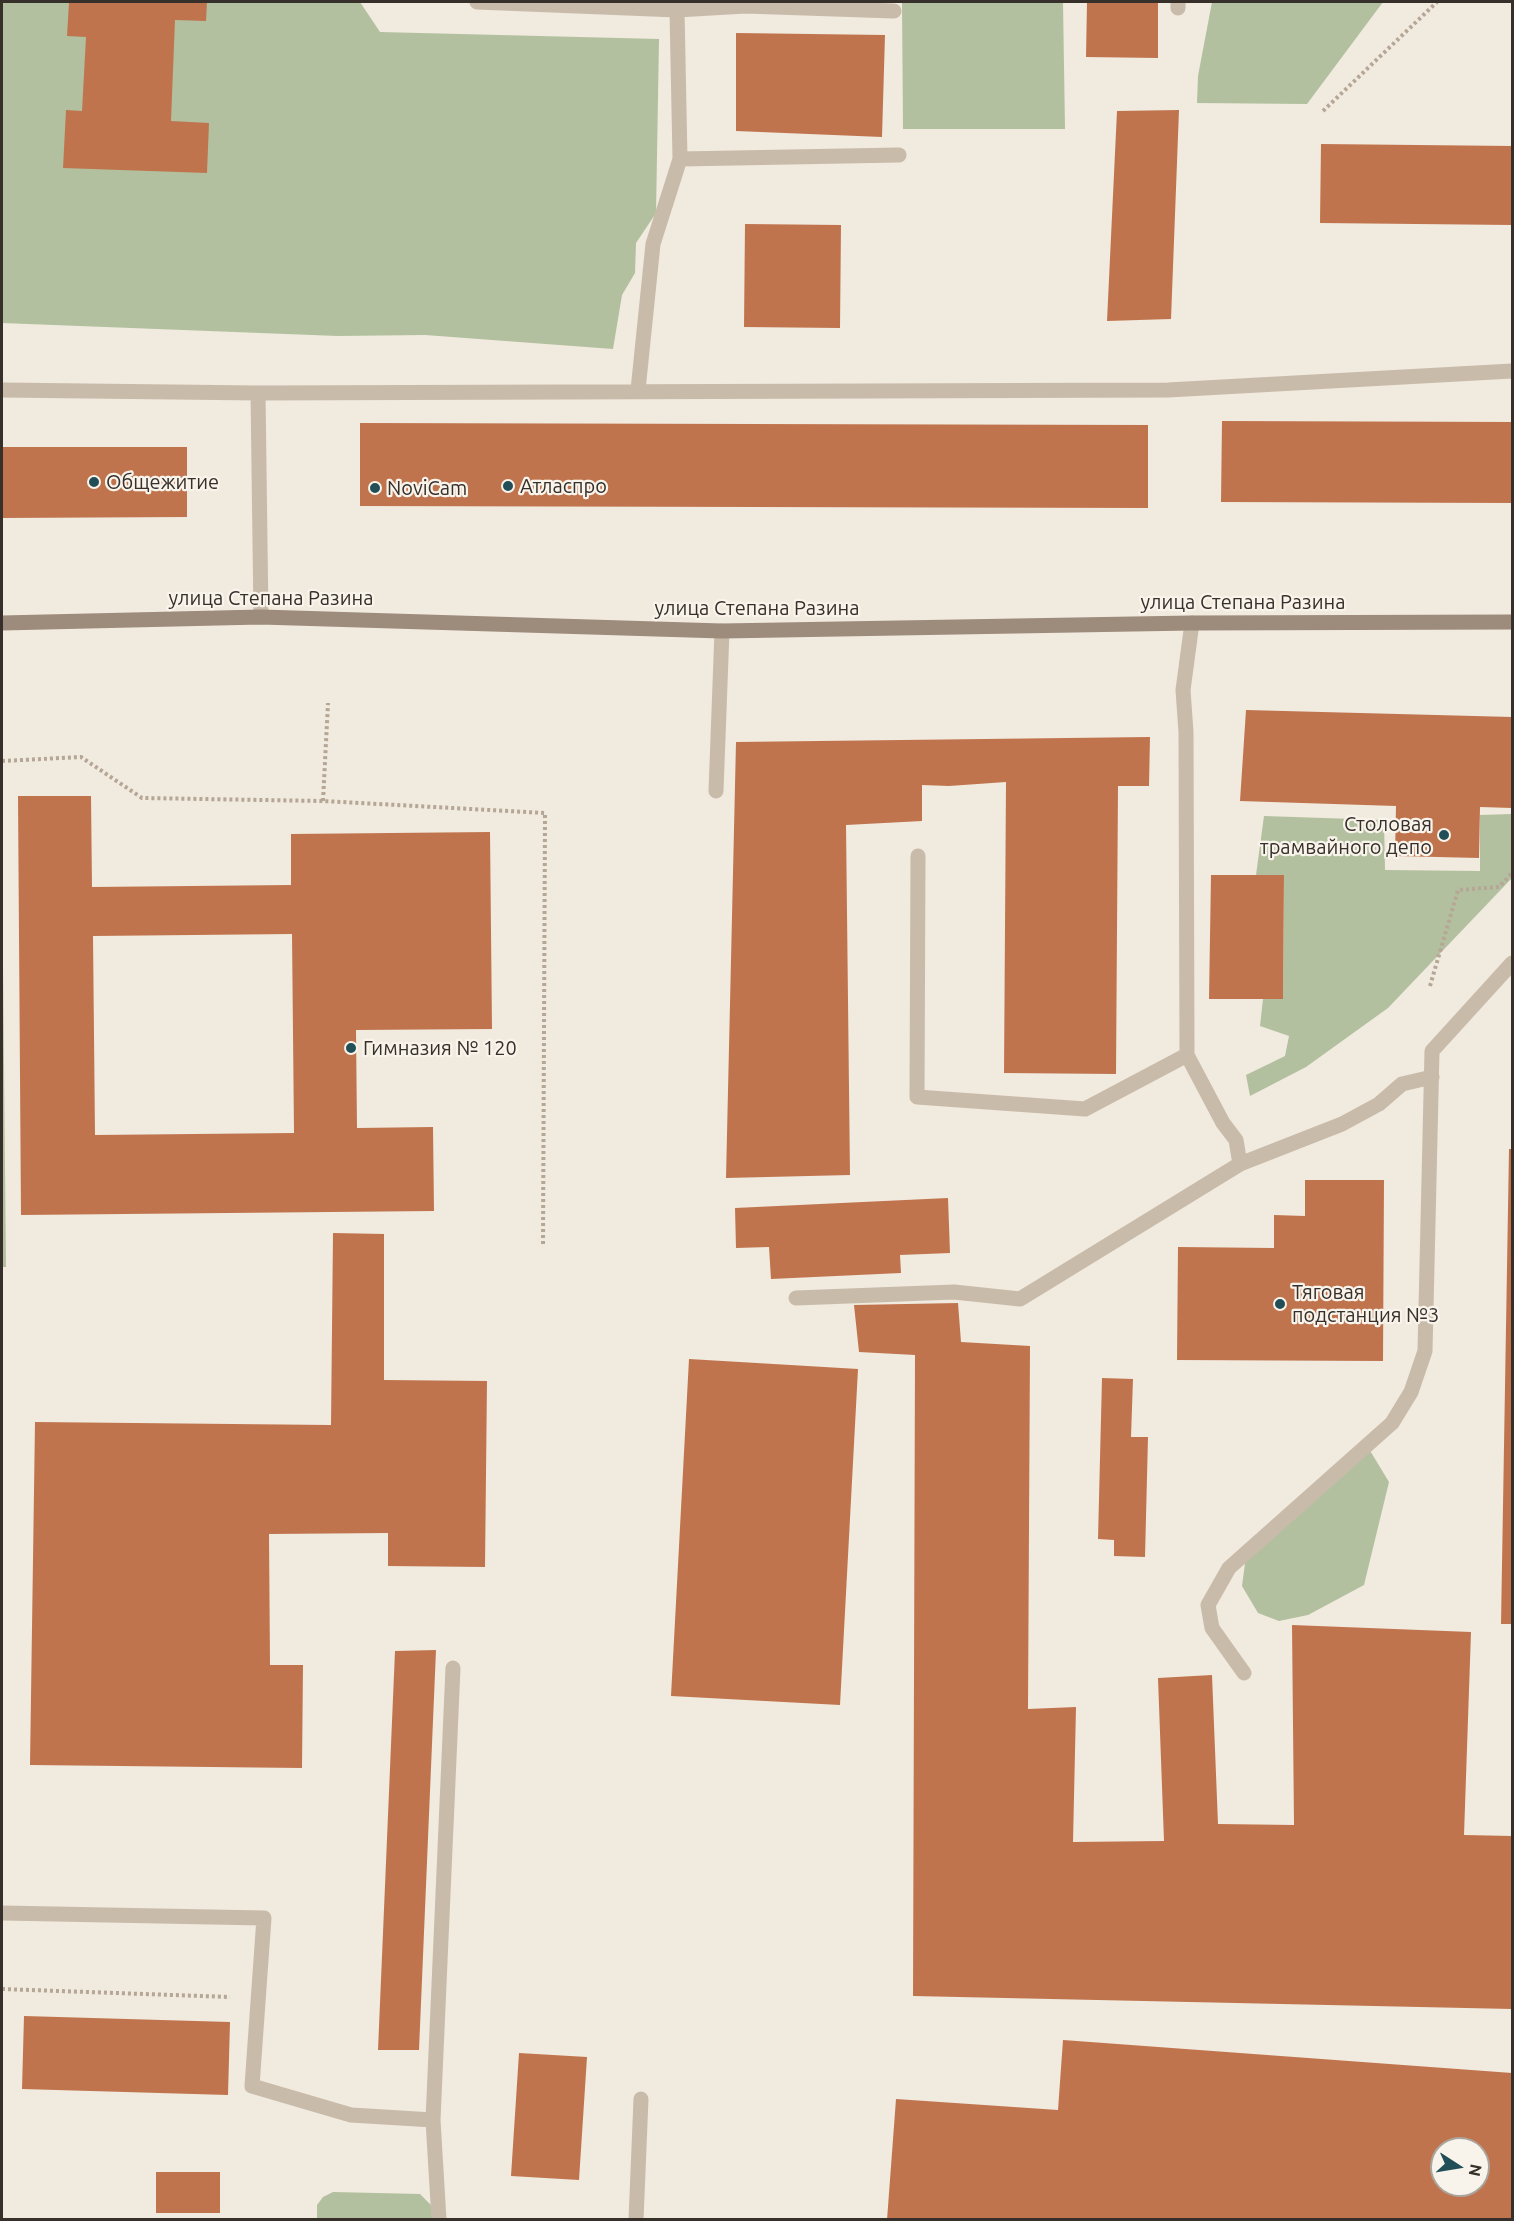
<!DOCTYPE html>
<meta charset="utf-8">
<style>
body{margin:0}
#map{position:relative;width:1514px;height:2221px;overflow:hidden;background:#f1eade;font-family:Ubuntu,sans-serif}
canvas{display:block}
.frame{position:absolute;inset:0;border:3px solid #372f2a;pointer-events:none}
.north{position:absolute;left:1430px;top:2137px;width:60px;height:60px;box-sizing:border-box;background:#f9f4eb;border:2px solid #aba59e;border-radius:50%;rotate:102deg;font-size:16px;font-weight:700;line-height:24px;text-align:center;color:#372f2a}
.north::after{content:'';display:block;margin:auto;width:21px;height:27px;background:#214e57;clip-path:polygon(50% 0,100% 100%,50% 72%,0 100%)}
</style>
<div id="map">
<canvas width="1514" height="2221"></canvas>
<div class="frame"></div>
<div class="north">N</div>
</div>
<script>
const ctx = document.querySelector('canvas').getContext('2d');
ctx.lineJoin = 'round';
function paint(path, color) {
  ctx.fillStyle = color;
  ctx.fill(path, 'evenodd');
}
function shape(rows) {
  const path = new Path2D();
  for (const r of rows) {
    path.moveTo(r[0], r[1]);
    for (let i = 2; i < r.length; i += 2) path.lineTo(r[i], r[i + 1]);
  }
  return path;
}
function trace(path, color, width, dash) {
  ctx.strokeStyle = color;
  ctx.lineWidth = width;
  ctx.lineCap = dash ? 'butt' : 'round';
  ctx.setLineDash(dash || []);
  ctx.stroke(path);
}
function drawText(font, color, halo, rows, align = 'center') {
  ctx.font = font + ' Ubuntu,sans-serif';
  ctx.lineWidth = 4.5;
  ctx.setLineDash([]);
  ctx.textBaseline = 'middle';
  ctx.strokeStyle = halo;
  ctx.fillStyle = color;
  for (const [text, x, y, turn = 0] of rows) {
    ctx.save();
    ctx.translate(x, y);
    ctx.rotate((+turn || 0) * Math.PI / 180);
    ctx.textAlign = isNaN(turn) ? turn : align;
    if (halo) ctx.strokeText(text, 0, 0);
    ctx.fillText(text, 0, 0);
    ctx.restore();
  }
}
paint(shape([
 [2,2,360,2,380,32,659,39,656,213,636,243,635,273,622,295,613,349,425,335,338,336,2,323],
 [902,2,1063,2,1065,129,903,129],
 [1212,2,1383,2,1307,104,1197,103,1198,76],
 [1512,814,1512,878,1388,1008,1306,1067,1250,1096,1246,1075,1285,1056,1289,1036,1260,1026,1263,999,1283,999,1284,875,1256,875,1264,816,1384,820,1385,870,1480,871,1480,815],
 [2,866,6,1267,2,1267],
 [1369,1449,1389,1482,1364,1585,1308,1615,1279,1621,1258,1613,1242,1586,1246,1556],
 [333,2192,420,2194,433,2207,432,2219,317,2220,317,2205,323,2197]
]), '#b2c09f');
paint(shape([
 [69,2,207,2,206,21,175,20,171,121,209,123,207,173,63,168,66,110,82,111,86,37,67,36],
 [1087,2,1158,2,1158,58,1086,57],
 [736,33,885,35,882,137,736,131],
 [1179,110,1171,319,1107,321,1117,111],
 [1321,144,1512,146,1512,225,1320,223],
 [745,224,841,225,840,328,744,327],
 [1222,421,1512,422,1512,503,1221,502],
 [360,423,1148,425,1148,508,360,506],
 [2,447,187,447,187,517,2,518],
 [1246,710,1512,717,1512,808,1480,807,1479,858,1395,856,1396,806,1240,801],
 [1150,737,1149,786,1118,786,1116,1074,1004,1073,1006,782,949,786,922,785,922,821,846,825,850,1175,726,1178,736,742],
 [18,796,91,796,92,887,291,885,291,834,490,832,492,1029,356,1030,357,1128,433,1127,434,1211,21,1215],
 [292,934,294,1133,95,1135,93,936],
 [1211,875,1284,875,1283,999,1209,999],
 [1509,1149,1512,1149,1512,1624,1501,1624],
 [1305,1180,1384,1180,1383,1361,1177,1360,1178,1247,1274,1248,1274,1215,1305,1216],
 [948,1198,950,1253,900,1255,901,1273,771,1279,769,1247,736,1248,735,1208],
 [333,1233,384,1234,384,1380,487,1381,485,1567,388,1566,388,1533,269,1534,270,1665,303,1665,302,1768,30,1765,35,1422,331,1425],
 [958,1303,961,1342,1030,1346,1028,1709,1076,1707,1073,1842,1164,1841,1158,1678,1212,1675,1218,1824,1294,1825,1292,1625,1471,1632,1464,1835,1512,1836,1512,2009,913,1996,915,1355,859,1352,854,1305],
 [689,1359,858,1369,840,1705,671,1696],
 [1102,1378,1133,1379,1131,1437,1148,1437,1145,1557,1114,1556,1114,1540,1098,1539],
 [436,1650,419,2050,378,2050,395,1651],
 [24,2016,230,2022,228,2095,22,2089],
 [1063,2040,1512,2073,1512,2220,887,2220,896,2099,1058,2110],
 [1442,2149,1478,2149,1478,2185,1442,2185],
 [519,2053,587,2057,579,2180,511,2176],
 [156,2172,220,2172,220,2213,156,2213]
]), '#c0744e');
trace(shape([
 [1323,111,1437,2],
 [2,761,81,757,142,798,323,801,545,813,543,1246],
 [323,801,328,703],
 [1430,986,1458,890,1499,887,1512,873],
 [2,1989,230,1997]
]), '#b5a695', 4, [3, 3]);
trace(shape([
 [477,2,677,10,745,6,894,11],
 [1178,8,1178,2],
 [680,159,899,155],
 [2,390,258,393,261,617],
 [638,390,653,244,680,159,677,10],
 [258,393,1168,390,1512,371],
 [1192,623,1183,690,1186,732,1187,1055,1223,1123,1236,1140,1240,1164],
 [716,791,722,631],
 [918,856,917,1097,1085,1109,1187,1055],
 [796,1298,954,1292,1020,1299,1240,1164,1342,1124,1379,1104,1402,1084,1432,1077],
 [1244,1673,1212,1628,1208,1605,1229,1568,1392,1423,1411,1392,1425,1351,1432,1051,1512,963],
 [2,1913,264,1918,252,2086,351,2115,433,2120,453,1668],
 [433,2120,439,2220],
 [636,2220,641,2099]
]), '#c9bbaa', 15);
trace(shape([
 [2,623,261,617,722,631,1192,623,1512,622]
]), '#9d8b7c', 15);
for (const [x, y, r, color] of [
 [94,482,6,"#214e57"],
 [508,486,6,"#214e57"],
 [375,488,6,"#214e57"],
 [1444,835,6,"#214e57"],
 [351,1048,6,"#214e57"],
 [1280,1304,6,"#214e57"]
]) {
  const dot = new Path2D();
  dot.arc(x, y, r, 0, 2 * Math.PI);
  ctx.fillStyle = color;
  ctx.fill(dot);
  trace(dot, '#f9f4eb', 2);
}
drawText('20px', '#372f2a', '#f9f4eb', [
 ["Общежитие",106,482],
 ["Атласпро",520,486],
 ["NoviСam",387,488],
 ["Столовая",1432,824,"right"],
 ["трамвайного депо",1432,847,"right"],
 ["Гимназия № 120",363,1048],
 ["Тяговая",1292,1292],
 ["подстанция №3",1292,1315]
], 'left');
drawText('20px', '#372f2a', '#f9f4eb', [
 ["улица Степана Разина",271,598],
 ["улица Степана Разина",1243,602],
 ["улица Степана Разина",757,608]
]);
</script>
